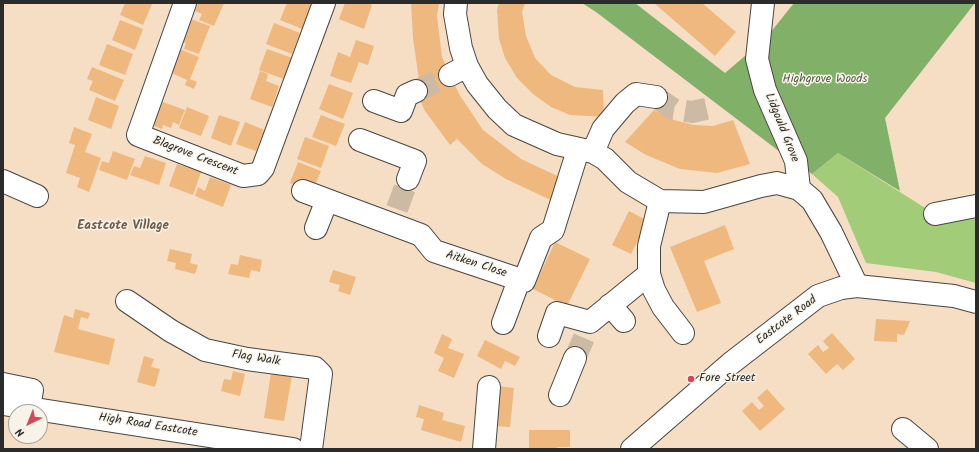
<!DOCTYPE html>
<style>
body{margin:0}
#map{position:relative;width:979px;height:452px;overflow:hidden;background:#f5dec4;font-family:Kalam,sans-serif}
canvas{display:block}
.frame{position:absolute;inset:0;border:4px solid #2b2b2b;pointer-events:none}
.north{position:absolute;left:8px;top:404px;width:40px;height:40px;box-sizing:border-box;background:#f7f3e8;border:1px solid #a5a39c;border-radius:50%;rotate:223deg;font-size:11px;font-weight:700;line-height:16px;text-align:center;color:#2b2b2b}
.north::after{content:'';display:block;margin:auto;width:14px;height:18px;background:#d1495b;clip-path:polygon(50% 0,100% 100%,50% 72%,0 100%)}
</style>
<div id="map">
<canvas width="979" height="452"></canvas>
<div class="frame"></div>
<div class="north">N</div>
</div>
<script>
const ctx = document.querySelector('canvas').getContext('2d');
ctx.lineJoin = 'round';
function paint(path, color) {
  ctx.fillStyle = color;
  ctx.fill(path, 'evenodd');
}
function shape(rows) {
  const path = new Path2D();
  for (const r of rows) {
    path.moveTo(r[0], r[1]);
    for (let i = 2; i < r.length; i += 2) path.lineTo(r[i], r[i + 1]);
  }
  return path;
}
function trace(path, color, width, dash) {
  ctx.strokeStyle = color;
  ctx.lineWidth = width;
  ctx.lineCap = dash ? 'butt' : 'round';
  ctx.setLineDash(dash || []);
  ctx.stroke(path);
}
function drawText(font, color, halo, rows, align = 'center') {
  ctx.font = font + ' Kalam,sans-serif';
  ctx.lineWidth = 3;
  ctx.setLineDash([]);
  ctx.textBaseline = 'middle';
  ctx.strokeStyle = halo;
  ctx.fillStyle = color;
  for (const [text, x, y, turn = 0] of rows) {
    ctx.save();
    ctx.translate(x, y);
    ctx.rotate((+turn || 0) * Math.PI / 180);
    ctx.textAlign = isNaN(turn) ? turn : align;
    if (halo) ctx.strokeText(text, 0, 0);
    ctx.fillText(text, 0, 0);
    ctx.restore();
  }
}
paint(shape([
 [838,153,941,218,967,214,976,220,976,283,936,272,866,263,838,197,812,174]
]), '#a2cc78');
paint(shape([
 [582,3,635,3,725,73,766,38,794,3,975,3,885,118,900,191,838,153,812,174,788,158,596,12]
]), '#81b068');
paint(shape([
 [125,3,152,4,143,25,120,15],
 [198,3,224,3,214,26,199,20,202,14,195,11],
 [287,3,306,3,312,5,302,29,280,20],
 [345,3,368,3,372,5,364,29,339,19],
 [411,3,439,3,437,16,442,57,459,94,483,130,521,159,568,181,557,203,506,179,482,164,457,139,450,145,425,111,412,83,419,80,413,38],
 [499,3,525,3,522,12,526,36,535,58,551,75,575,87,603,90,604,117,570,115,551,107,533,94,517,78,505,58,499,39,497,10],
 [654,3,702,3,736,32,715,56],
 [188,18,210,26,199,54,184,49,186,43,179,40],
 [120,20,143,29,135,50,112,40],
 [274,23,300,33,292,54,266,44],
 [356,40,374,46,368,65,359,62,351,83,330,76,338,52,350,57],
 [107,44,133,54,125,75,99,65],
 [177,48,199,57,190,79,197,82,194,89,185,85,187,80,167,71],
 [267,49,292,58,284,79,259,70],
 [92,67,124,80,115,101,89,90,93,81,87,79],
 [260,71,268,74,266,81,279,86,272,107,250,99],
 [329,84,353,93,343,119,319,109],
 [96,97,119,106,111,129,88,120],
 [155,99,185,110,179,125,173,122,171,128,163,125,162,129,146,123],
 [187,107,209,116,201,136,179,128],
 [654,110,674,120,694,125,713,126,733,120,750,164,717,173,680,169,646,155,625,142],
 [219,115,240,122,231,146,211,138],
 [321,115,345,124,336,146,312,137],
 [245,122,264,130,256,151,236,144],
 [74,127,92,134,85,152,101,158,89,192,77,187,80,178,66,173,75,145,69,143],
 [305,137,329,146,321,168,297,159],
 [113,151,135,159,127,180,99,170,102,161,109,163],
 [145,156,166,163,159,185,130,175,134,166,140,168],
 [298,162,321,171,312,192,290,183],
 [177,164,201,172,193,195,169,186],
 [210,177,231,185,223,207,195,196,198,187,205,191],
 [629,211,648,221,631,254,612,245],
 [725,225,734,249,704,261,721,303,697,312,670,247],
 [555,242,590,259,567,306,533,289],
 [170,249,192,254,190,263,198,265,195,274,175,269,176,263,167,261],
 [240,255,262,260,260,272,251,270,249,278,228,274,231,264,238,265],
 [333,270,356,277,350,295,338,291,340,285,329,282],
 [75,309,90,313,88,319,81,317,78,329,115,339,109,365,54,352,64,315,73,318],
 [876,319,910,321,904,335,897,334,897,342,874,341],
 [832,333,855,359,843,370,837,364,826,374,808,354,818,345,823,352,829,348,823,341],
 [442,334,452,339,448,348,464,354,454,378,438,371,444,358,434,353],
 [485,340,520,357,515,366,505,361,501,369,477,356],
 [144,356,154,359,151,367,160,369,155,387,137,382],
 [233,371,245,374,240,396,221,391,224,379,231,380],
 [271,373,292,376,284,421,264,418],
 [498,386,514,388,510,427,493,426],
 [767,389,785,409,760,431,742,411,752,402,759,410,764,406,757,398],
 [419,405,444,413,442,420,465,426,461,442,421,430,424,419,416,417],
 [529,430,570,430,570,447,557,447,557,449,529,449]
]), '#efb87e');
trace(shape([
 [416,91,450,75],
 [656,97,673,109,692,112,710,108],
 [397,209,408,179],
 [575,358,587,331]
]), '#cdbaa5', 22, [22, 11]);
const minor = shape([
 [185,3,138,135,243,176,258,174,263,168,324,3],
 [456,3,455,14,461,48,467,66,477,84,497,109,514,125,557,144,593,152,605,159,628,182,660,201,704,202,761,186,777,183,799,189],
 [763,3,757,59,765,90,796,161,799,189,812,200,831,232,857,286],
 [450,75,467,66],
 [374,101,401,111,407,95,416,91],
 [360,140,415,161,408,179],
 [593,152,603,129,625,103,636,94,656,97],
 [3,181,37,196],
 [303,191,327,200],
 [660,201,649,246,649,274,654,290,663,307,683,333],
 [935,214,976,206],
 [316,228,327,200,421,235,434,251,524,281,541,238,553,230,578,150],
 [127,301,171,331,205,350,247,359,315,368,321,374,311,449],
 [610,305,624,321],
 [503,323,519,280],
 [549,336,557,313,590,322,649,274],
 [3,384,32,390,29,408],
 [560,395,575,358],
 [903,429,927,449],
 [484,449,489,387]
]);
const major = shape([
 [3,404,293,449],
 [632,449,730,364,818,296,841,288,857,286,954,296,976,302]
]);
trace(minor, '#494642', 24);
trace(major, '#494642', 24);
trace(minor, '#fff', 22);
trace(major, '#fff', 22);
for (const [x, y, r, color] of [
 [691,379,4,"#d1495b"]
]) {
  const dot = new Path2D();
  dot.arc(x, y, r, 0, 2 * Math.PI);
  ctx.fillStyle = color;
  ctx.fill(dot);
  trace(dot, '#f7f3e8', 1.5);
}
drawText('12px', '#4f5b42', '#f7f3e8', [
 ["Highgrove Woods",825,80]
]);
drawText('12px', '#2b2b2b', '#f7f3e8', [
 ["Lidgould Grove",781,128,68],
 ["Blagrove Crescent",195,157,21],
 ["Aitken Close",476,265,18],
 ["Eastcote Road",787,321,-37],
 ["Flag Walk",256,359,9],
 ["High Road Eastcote",148,426,9]
]);
drawText('12px', '#2b2b2b', '#f7f3e8', [
 ["Fore Street",699,379]
], 'left');
drawText('bold 13px', '#705c48', '#f7f3e8', [
 ["Eastcote Village",123,227]
]);
</script>
